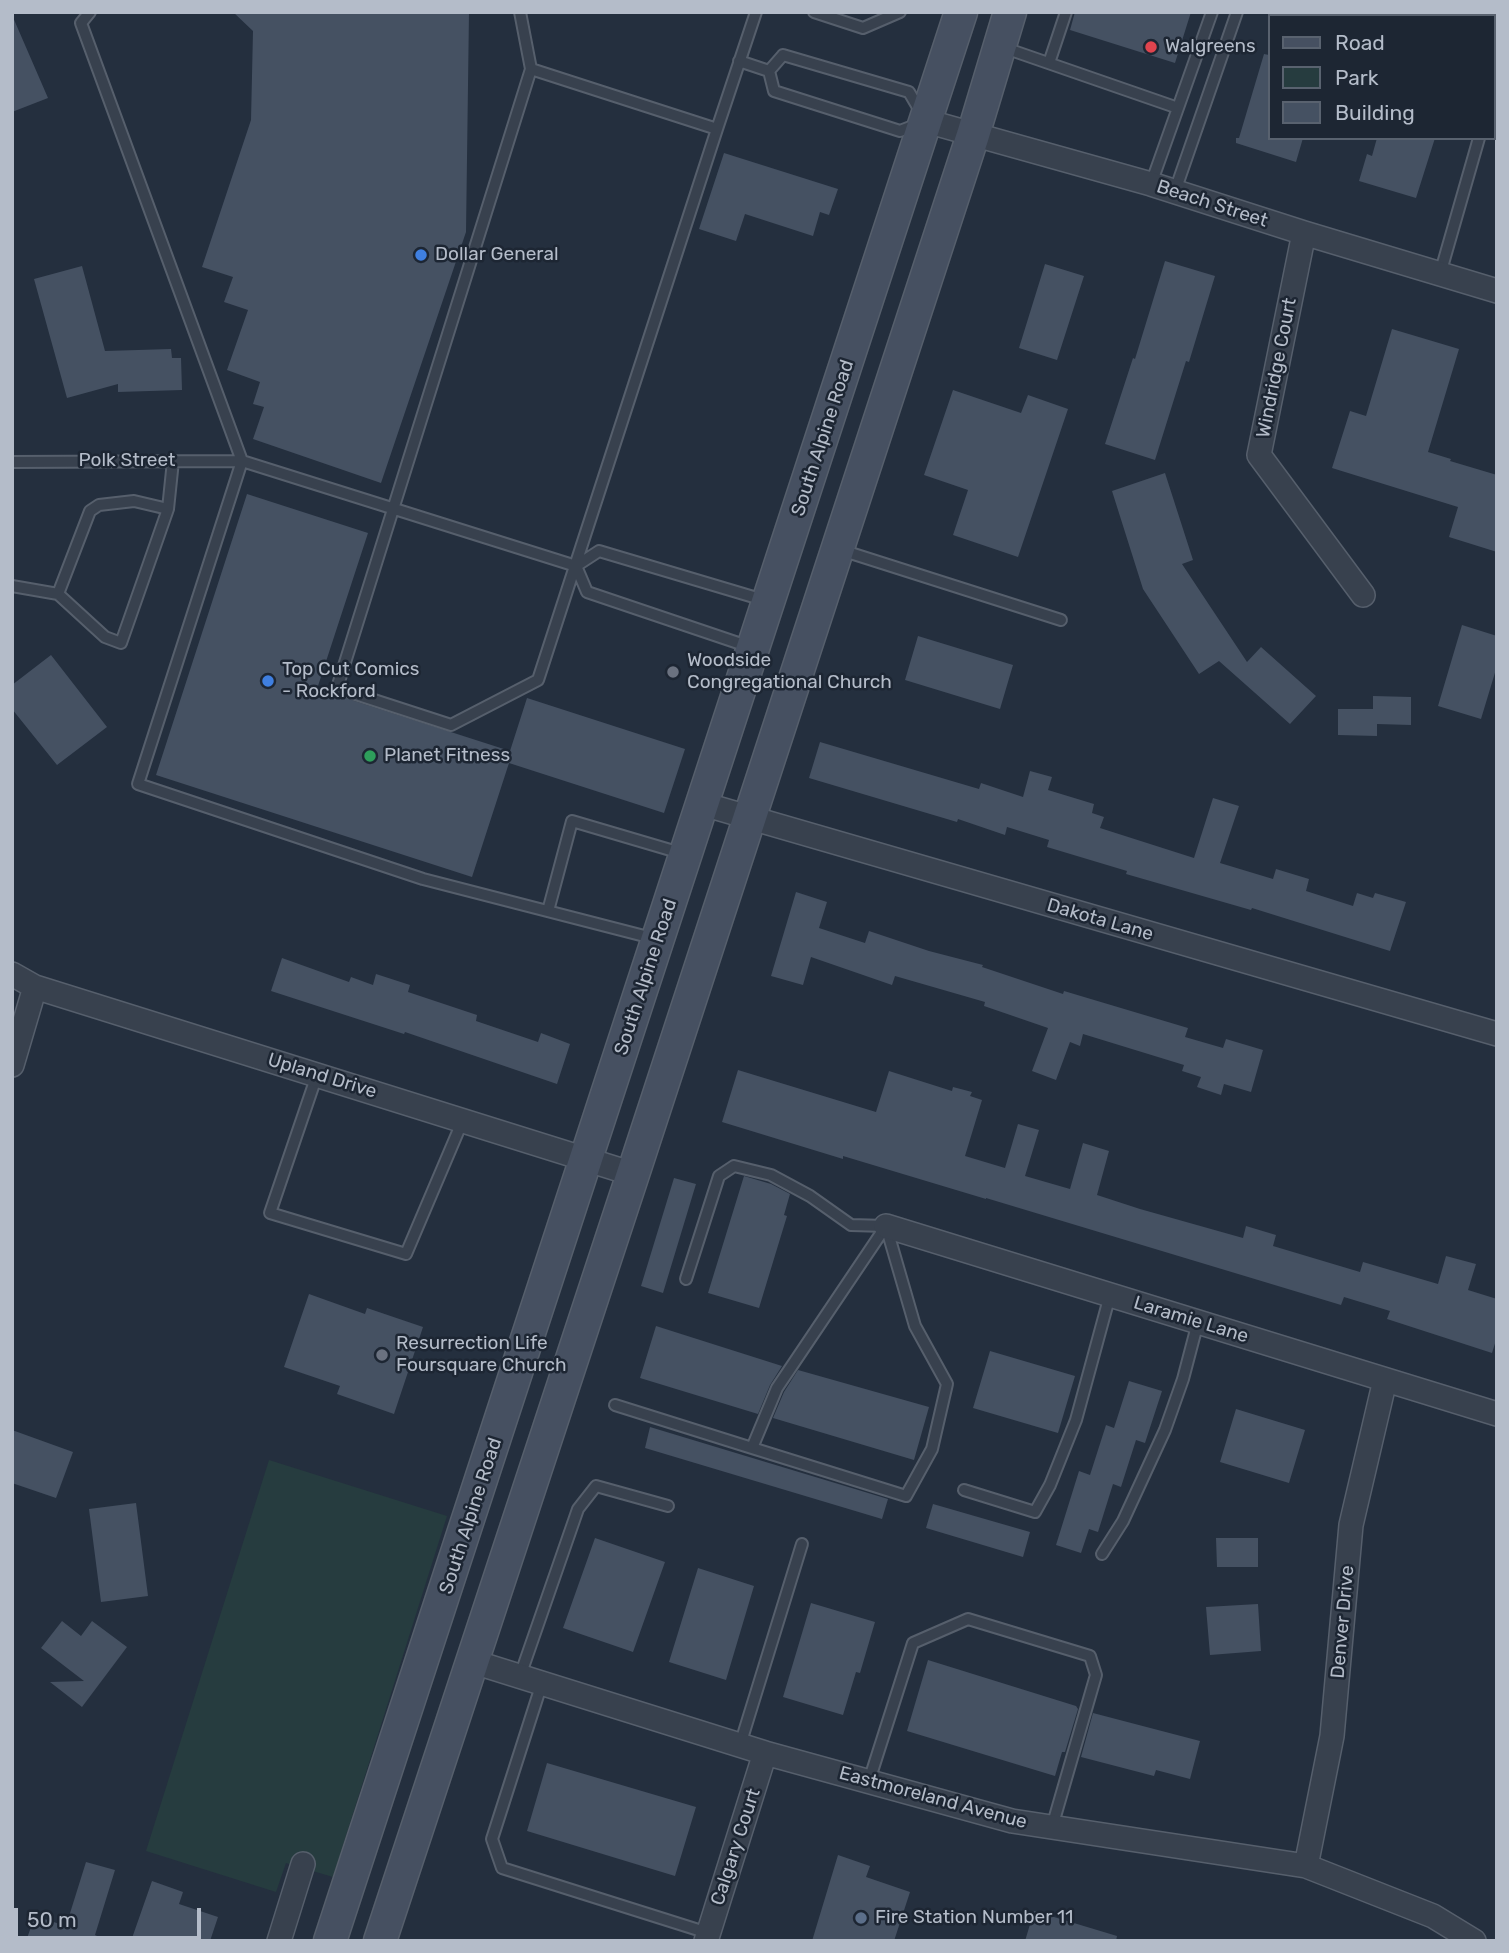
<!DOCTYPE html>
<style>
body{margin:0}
#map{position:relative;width:1509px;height:1953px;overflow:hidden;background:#242f3e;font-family:Rubik,sans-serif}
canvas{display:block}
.frame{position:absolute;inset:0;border:14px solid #b4bcc9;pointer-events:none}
.legend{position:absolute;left:1268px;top:14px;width:228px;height:126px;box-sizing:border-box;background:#1d2633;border:2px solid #59626f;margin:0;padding:9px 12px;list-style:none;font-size:21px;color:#b4bcc9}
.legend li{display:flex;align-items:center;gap:14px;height:35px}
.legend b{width:35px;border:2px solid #59626f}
.scale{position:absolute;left:14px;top:1908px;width:187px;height:32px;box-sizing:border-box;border:4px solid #b4bcc9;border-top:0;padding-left:9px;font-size:21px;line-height:24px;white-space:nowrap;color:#b4bcc9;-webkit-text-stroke:5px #1d2633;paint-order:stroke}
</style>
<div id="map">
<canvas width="1509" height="1953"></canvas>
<div class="frame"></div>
<ul class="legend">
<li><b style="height:9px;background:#465061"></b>Road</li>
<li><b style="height:19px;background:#263c3f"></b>Park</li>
<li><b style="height:19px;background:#455162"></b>Building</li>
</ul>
<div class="scale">50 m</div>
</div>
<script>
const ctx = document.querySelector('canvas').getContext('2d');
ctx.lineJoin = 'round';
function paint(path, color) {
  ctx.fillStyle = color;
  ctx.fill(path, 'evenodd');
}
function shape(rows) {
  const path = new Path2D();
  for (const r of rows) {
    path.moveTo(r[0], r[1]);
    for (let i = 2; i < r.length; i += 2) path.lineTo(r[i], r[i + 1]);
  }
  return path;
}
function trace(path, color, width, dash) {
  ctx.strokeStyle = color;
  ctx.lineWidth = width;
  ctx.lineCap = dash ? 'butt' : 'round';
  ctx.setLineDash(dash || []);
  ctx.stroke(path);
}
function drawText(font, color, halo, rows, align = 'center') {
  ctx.font = font + ' Rubik,sans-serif';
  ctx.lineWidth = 5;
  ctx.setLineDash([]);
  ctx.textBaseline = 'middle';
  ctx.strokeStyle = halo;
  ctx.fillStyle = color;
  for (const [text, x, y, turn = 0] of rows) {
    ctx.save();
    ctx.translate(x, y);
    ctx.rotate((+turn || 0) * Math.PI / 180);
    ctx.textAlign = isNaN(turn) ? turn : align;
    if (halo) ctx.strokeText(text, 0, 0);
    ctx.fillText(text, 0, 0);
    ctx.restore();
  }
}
paint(shape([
 [269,1460,447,1516,333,1877,286,1863,276,1892,146,1851]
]), '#263c3f');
paint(shape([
 [233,12,469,12,466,232,381,483,253,439,264,407,253,404,260,382,227,370,248,310,224,302,233,277,202,267,251,120,253,31],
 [1075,12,1191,12,1175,63,1070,30],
 [12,15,48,98,12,112],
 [1264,54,1269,55,1269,138,1303,138,1296,162,1236,143,1236,138,1239,138],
 [1377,138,1435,138,1416,198,1359,181,1367,154,1372,156],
 [724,153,838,189,829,215,820,212,813,236,745,214,736,241,699,229],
 [1165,261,1215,276,1189,362,1186,361,1155,460,1105,444,1133,358,1135,359],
 [1045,264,1084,276,1057,360,1019,348],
 [82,266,105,351,171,349,172,358,181,358,182,390,118,392,118,384,67,398,34,279],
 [1392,329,1459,349,1428,452,1451,459,1450,461,1497,475,1497,552,1449,537,1458,507,1332,468,1350,411,1366,416],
 [953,390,1021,413,1028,395,1068,409,1018,557,953,535,968,490,924,475],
 [1165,473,1193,560,1182,564,1247,662,1261,647,1316,696,1290,724,1219,661,1199,674,1143,589,1112,491],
 [247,494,368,533,317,689,510,751,527,698,685,749,664,813,509,763,472,877,156,775],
 [1462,625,1497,636,1497,666,1481,719,1438,706],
 [918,636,1013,665,1000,709,905,680],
 [51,655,107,727,57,765,12,709,12,685],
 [1373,696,1411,697,1411,725,1377,724,1377,736,1338,735,1338,709,1373,709],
 [820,742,979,789,981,783,1023,797,1030,771,1052,777,1048,790,1094,804,1092,813,1104,817,1100,828,1194,858,1213,798,1239,806,1220,863,1273,879,1276,869,1309,879,1306,891,1353,906,1357,893,1373,898,1375,893,1406,902,1390,951,1252,908,1251,910,1126,874,1127,871,1047,847,1049,840,1007,827,1005,835,958,819,957,822,809,778],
 [796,892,827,902,819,928,865,943,869,931,929,951,983,965,982,967,1063,994,1064,991,1188,1028,1185,1037,1223,1048,1226,1039,1263,1050,1251,1092,1224,1084,1221,1095,1197,1087,1201,1077,1182,1071,1184,1065,1083,1034,1080,1046,1070,1042,1056,1080,1032,1071,1048,1028,984,1006,985,1002,895,976,892,985,811,957,803,985,771,976],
 [282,958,349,982,351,977,373,985,376,974,410,985,408,992,477,1015,476,1021,538,1042,541,1033,570,1044,557,1084,405,1032,404,1034,271,991],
 [738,1070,876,1112,889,1071,952,1091,953,1087,972,1092,970,1096,982,1100,965,1156,1005,1168,1018,1124,1039,1130,1025,1176,1070,1189,1083,1143,1109,1151,1097,1195,1140,1209,1243,1238,1246,1226,1276,1235,1273,1246,1360,1272,1363,1262,1438,1284,1446,1256,1476,1264,1468,1290,1497,1299,1497,1337,1492,1353,1387,1319,1390,1311,1344,1297,1341,1305,986,1198,986,1199,843,1156,843,1159,722,1122],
 [744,1176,771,1184,790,1194,784,1215,787,1216,759,1308,708,1293],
 [674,1178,696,1184,663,1293,641,1286],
 [309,1294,365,1314,367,1308,423,1327,394,1414,337,1394,340,1386,284,1367],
 [656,1326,782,1366,770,1385,758,1414,640,1378],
 [990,1351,1075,1376,1058,1433,973,1408],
 [798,1370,929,1407,914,1460,773,1418,784,1392],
 [1129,1381,1162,1391,1145,1443,1136,1440,1121,1487,1113,1484,1098,1532,1089,1529,1081,1553,1056,1545,1079,1471,1090,1475,1106,1425,1114,1428],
 [1236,1409,1305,1430,1289,1483,1220,1462],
 [650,1427,888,1499,882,1519,645,1448],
 [12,1430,73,1452,56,1498,12,1483],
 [136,1503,148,1596,101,1602,89,1509],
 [933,1504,1030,1532,1023,1557,926,1528],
 [595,1538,665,1562,633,1652,563,1628],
 [1216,1538,1258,1538,1258,1567,1217,1567],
 [698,1568,754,1586,726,1680,669,1662],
 [811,1603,875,1622,860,1673,856,1672,843,1715,783,1697],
 [1258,1604,1261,1651,1210,1655,1206,1607],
 [62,1621,81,1636,92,1621,127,1647,82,1707,50,1682,84,1681,41,1648],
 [928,1660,1076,1706,1078,1709,1065,1752,1062,1752,1055,1776,907,1731],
 [1093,1713,1200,1741,1190,1779,1156,1770,1154,1776,1081,1757],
 [547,1763,696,1807,675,1876,527,1831],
 [838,1855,870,1866,866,1877,910,1892,894,1941,812,1941],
 [86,1862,115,1870,95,1935,99,1937,99,1941,26,1941,35,1916,66,1926],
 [152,1881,183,1892,179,1904,218,1917,210,1941,131,1941],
 [1034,1911,1117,1936,1116,1941,1025,1941]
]), '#455162');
const lane = shape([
 [90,12,81,23,242,461,138,784,423,879,656,939],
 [520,12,531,69,717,129,756,12],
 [814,12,863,28,900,12],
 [1002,47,1178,108],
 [783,55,909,92,926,121,900,131,774,91,769,71,783,55],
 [739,61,769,71],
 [1049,63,1066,12],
 [531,69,337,688,451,725,538,680,717,129],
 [1151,184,1212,12],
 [1175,191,1237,12],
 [1440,274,1479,138],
 [12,462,242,461,576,566],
 [841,550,1061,620],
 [12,586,58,594,105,637,121,643,168,509,173,461],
 [58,594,90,511,99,505,134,501,168,509],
 [750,647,587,592,576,566,599,551,767,601],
 [548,911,572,821,684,854],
 [317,1075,270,1213,406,1254,463,1120],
 [686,1279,719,1176,734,1166,771,1175,810,1196,851,1225,886,1226],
 [615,1405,752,1448,777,1388,886,1226],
 [752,1448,906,1496,932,1449,947,1384,915,1326,886,1226],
 [964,1490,1035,1512,1050,1485,1076,1420,1110,1295],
 [1102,1554,1123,1521,1165,1430,1183,1379,1198,1322],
 [520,1676,578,1509,596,1486,668,1506],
 [542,1683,492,1839,502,1868,708,1933],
 [740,1745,802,1544],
 [869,1781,913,1643,968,1619,1090,1656,1096,1675,1052,1827]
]);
const street = shape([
 [926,121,1151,184,1304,233,1497,291],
 [1304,233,1259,455,1363,595],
 [703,804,1497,1034],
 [12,974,35,987,633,1174],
 [12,1065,35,987],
 [886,1226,1497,1414],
 [474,1662,765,1753,1012,1821,1306,1866,1433,1916,1474,1941],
 [1306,1866,1332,1736,1351,1525,1385,1380],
 [279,1941,303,1864],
 [706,1941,765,1753]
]);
const secondary = shape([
 [330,1941,961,12],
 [380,1941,633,1174,973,135,1010,12]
]);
trace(lane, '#565f6c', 14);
trace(street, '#565f6c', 26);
trace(secondary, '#565f6c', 35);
trace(lane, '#38414e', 10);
trace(street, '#38414e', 23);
trace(secondary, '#465061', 32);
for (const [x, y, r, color] of [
 [1151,47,7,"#e0444e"],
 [421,255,7,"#3f7fe0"],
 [673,672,7,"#6b7280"],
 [268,681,7,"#3f7fe0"],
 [370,756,7,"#2e9e5b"],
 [382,1355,7,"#6b7280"],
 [861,1918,7,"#5c6f8a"]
]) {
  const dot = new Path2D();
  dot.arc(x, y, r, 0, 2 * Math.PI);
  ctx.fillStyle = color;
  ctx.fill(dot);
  trace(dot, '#1d2633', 2.5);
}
drawText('19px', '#b4bcc9', '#1d2633', [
 ["Walgreens",1165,47],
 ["Dollar General",435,255],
 ["Woodside",687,661],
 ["Congregational Church",687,683],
 ["Top Cut Comics",282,670],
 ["- Rockford",282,692],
 ["Planet Fitness",384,756],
 ["Resurrection Life",396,1344],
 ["Foursquare Church",396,1366],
 ["Fire Station Number 11",875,1918]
], 'left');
drawText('19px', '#b4bcc9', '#1d2633', [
 ["Beach Street",1212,204,18],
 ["Windridge Court",1277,368,-79],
 ["South Alpine Road",823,438,-72],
 ["Polk Street",127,461],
 ["Dakota Lane",1100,920,16],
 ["South Alpine Road",646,977,-72],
 ["Upland Drive",322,1076,17],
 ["Laramie Lane",1191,1320,17],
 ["South Alpine Road",471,1516,-72],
 ["Denver Drive",1343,1622,-85],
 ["Eastmoreland Avenue",933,1798,15],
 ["Calgary Court",736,1847,-72]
]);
</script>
